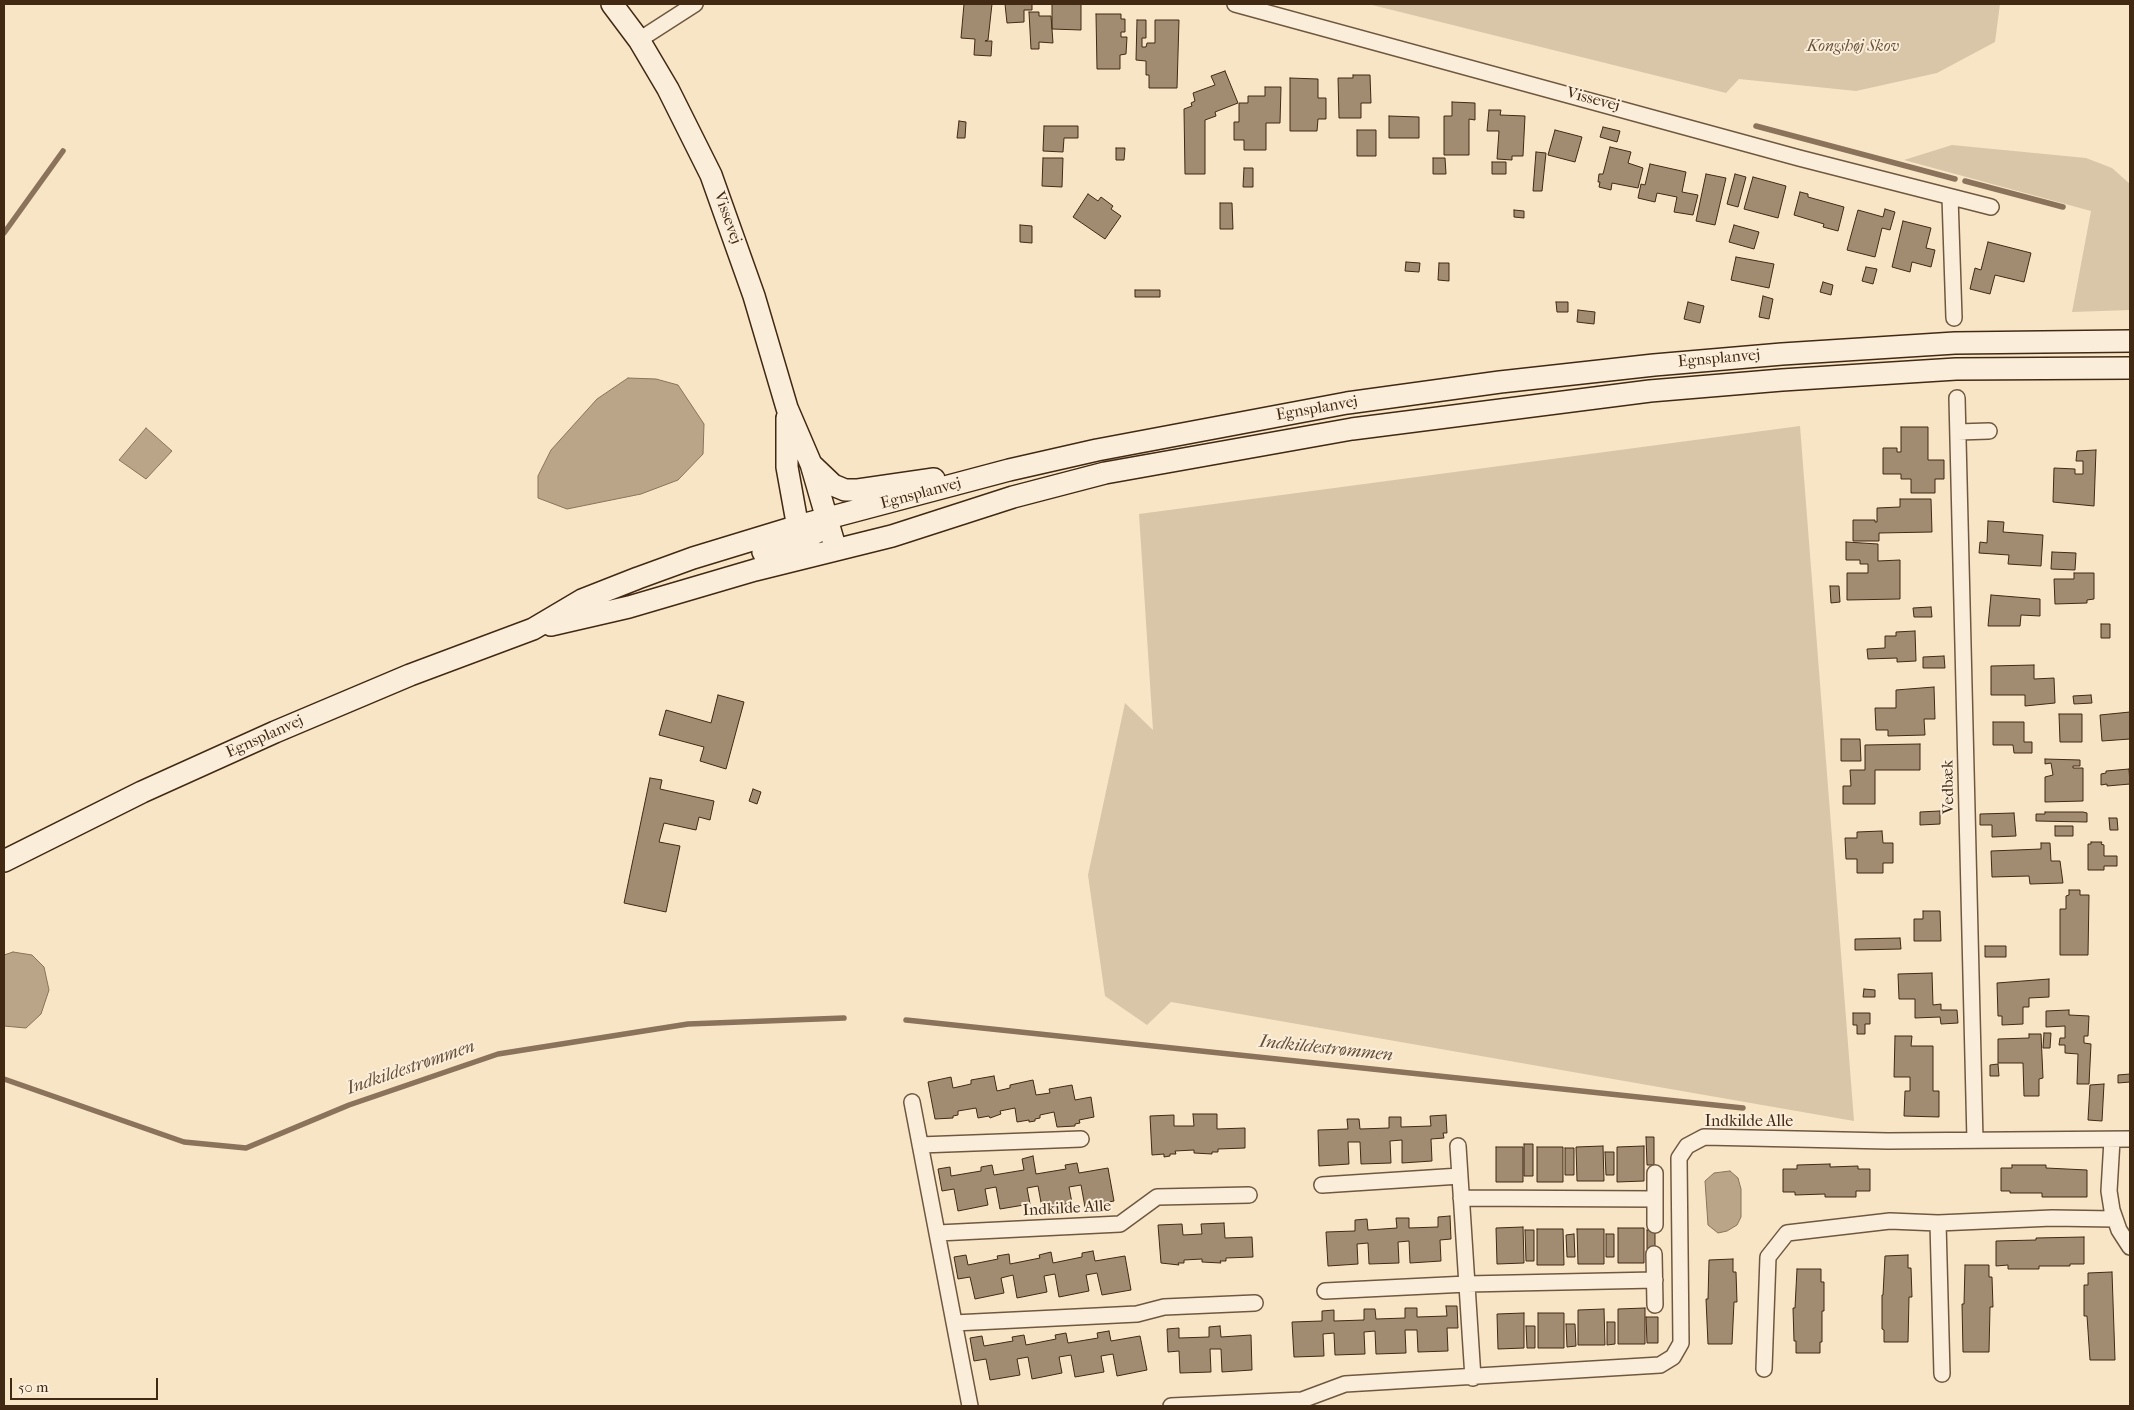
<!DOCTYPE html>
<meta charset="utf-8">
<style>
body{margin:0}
#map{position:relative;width:2134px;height:1410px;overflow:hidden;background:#f8e5c6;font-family:"IM FELL French Canon",serif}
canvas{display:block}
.frame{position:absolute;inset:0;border:5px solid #422914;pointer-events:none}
.scale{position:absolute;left:10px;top:1378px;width:148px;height:22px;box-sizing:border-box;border:2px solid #422914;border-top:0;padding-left:6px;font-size:15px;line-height:18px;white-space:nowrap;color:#422914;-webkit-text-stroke:4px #faeeda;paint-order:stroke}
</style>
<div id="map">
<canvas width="2134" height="1410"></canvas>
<div class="frame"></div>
<div class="scale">50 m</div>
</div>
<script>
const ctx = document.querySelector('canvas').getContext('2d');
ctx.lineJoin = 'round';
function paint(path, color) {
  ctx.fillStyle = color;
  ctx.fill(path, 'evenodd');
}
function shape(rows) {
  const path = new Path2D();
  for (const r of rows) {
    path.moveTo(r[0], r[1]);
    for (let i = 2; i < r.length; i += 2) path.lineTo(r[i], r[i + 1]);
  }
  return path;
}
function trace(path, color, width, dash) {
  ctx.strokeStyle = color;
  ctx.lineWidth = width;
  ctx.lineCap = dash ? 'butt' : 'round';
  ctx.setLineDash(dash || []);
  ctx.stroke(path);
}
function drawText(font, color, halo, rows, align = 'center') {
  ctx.font = font + ' "IM FELL French Canon",serif';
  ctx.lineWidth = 4;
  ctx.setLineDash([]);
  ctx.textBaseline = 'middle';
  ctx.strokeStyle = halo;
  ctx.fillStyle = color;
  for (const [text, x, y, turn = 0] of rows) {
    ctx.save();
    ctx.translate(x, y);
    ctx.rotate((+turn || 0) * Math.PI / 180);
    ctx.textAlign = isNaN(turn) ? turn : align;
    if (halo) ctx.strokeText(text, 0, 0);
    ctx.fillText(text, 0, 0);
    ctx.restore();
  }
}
paint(shape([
 [1368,4,2000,4,1995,42,1937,73,1856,91,1739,79,1726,93],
 [1952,145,2086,158,2112,168,2130,184,2130,310,2072,312,2091,211,1904,160],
 [1800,426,1854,1121,1171,1002,1147,1025,1105,996,1088,875,1125,703,1153,730,1139,514]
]), '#d9c5a8');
const water = shape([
 [628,378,656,379,678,385,704,424,703,454,678,480,641,494,567,509,538,498,538,476,551,450,597,399,628,378],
 [146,428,172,451,146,479,119,460,146,428],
 [13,952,32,955,44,967,49,990,41,1014,26,1028,4,1026,4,955,13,952],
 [1730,1171,1738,1178,1741,1189,1741,1217,1737,1225,1727,1231,1718,1233,1708,1225,1705,1181,1714,1173,1730,1171]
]);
paint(water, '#baa589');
trace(water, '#8a735a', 1);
trace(shape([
 [1756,126,1955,179],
 [1965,181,2063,207],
 [4,233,63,151],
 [906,1020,1743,1108],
 [4,1079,184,1142,246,1148,349,1105,498,1054,688,1024,844,1018]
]), '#8a735a', 5.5);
const building = shape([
 [964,4,992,4,988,40,985,41,992,41,991,56,974,55,975,39,961,38,964,4],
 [1005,4,1032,4,1032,10,1024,10,1024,22,1007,23,1005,4],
 [1052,4,1081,4,1081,30,1052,29,1052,4],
 [1029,12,1039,12,1039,16,1051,16,1053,43,1039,42,1039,49,1031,49,1029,12],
 [1096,14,1121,14,1121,19,1125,19,1125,32,1121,32,1121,37,1127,37,1126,54,1120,55,1120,69,1097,69,1096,14],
 [1137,20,1146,20,1146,38,1142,38,1142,47,1146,47,1147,43,1155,43,1155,20,1179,20,1177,88,1149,88,1149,75,1146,75,1146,61,1136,60,1137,20],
 [1225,71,1238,103,1215,112,1216,116,1205,120,1205,174,1185,174,1184,109,1192,106,1191,103,1195,101,1193,93,1215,85,1211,76,1225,71],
 [1353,75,1370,75,1371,103,1361,103,1361,118,1339,118,1338,78,1353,78,1353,75],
 [1290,78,1318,79,1318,98,1326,98,1326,119,1318,119,1317,131,1290,131,1290,78],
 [1265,87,1281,87,1280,123,1266,123,1266,150,1244,150,1244,140,1234,140,1234,122,1239,122,1239,103,1248,103,1248,96,1265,96,1265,87],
 [1452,102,1475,103,1475,120,1469,119,1469,155,1444,155,1444,116,1452,116,1452,102],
 [1489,110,1501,110,1500,115,1525,116,1523,156,1512,156,1512,160,1497,159,1499,131,1487,131,1489,110],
 [1389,116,1419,117,1419,138,1389,138,1389,116],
 [959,121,966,122,965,138,957,138,959,121],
 [1044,126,1078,126,1078,138,1064,138,1063,152,1043,151,1044,126],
 [1603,127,1620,131,1617,142,1600,137,1603,127],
 [1357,130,1376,130,1376,156,1357,156,1357,130],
 [1555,130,1582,137,1575,162,1548,155,1555,130],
 [1610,147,1631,152,1628,163,1643,168,1638,188,1612,183,1611,190,1599,187,1600,182,1598,182,1599,174,1603,174,1610,147],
 [1116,148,1125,148,1124,160,1116,160,1116,148],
 [1536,152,1546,153,1542,191,1533,191,1536,152],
 [1043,158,1063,158,1062,187,1042,186,1043,158],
 [1433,158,1445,158,1446,174,1433,174,1433,158],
 [1492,162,1506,162,1506,174,1492,174,1492,162],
 [1650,164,1686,172,1682,192,1698,195,1693,215,1674,212,1677,197,1657,193,1655,202,1638,198,1641,184,1645,185,1650,164],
 [1244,168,1253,168,1253,187,1243,187,1244,168],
 [1706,174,1726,178,1715,225,1696,221,1706,174],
 [1735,174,1746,177,1738,207,1727,204,1735,174],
 [1753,177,1786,186,1778,218,1744,209,1753,177],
 [1800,192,1808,194,1808,197,1844,207,1838,231,1823,227,1824,224,1794,215,1800,192],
 [1088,194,1098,201,1101,197,1113,206,1111,209,1121,216,1105,239,1073,217,1088,194],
 [1220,203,1232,203,1233,229,1220,229,1220,203],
 [1885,209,1895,212,1890,230,1882,228,1875,257,1847,250,1858,210,1883,217,1885,209],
 [1514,210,1524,211,1524,218,1514,217,1514,210],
 [1903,221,1931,228,1926,248,1935,250,1931,267,1912,262,1910,272,1892,267,1903,221],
 [1020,225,1032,226,1032,243,1020,242,1020,225],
 [1734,225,1759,232,1754,249,1729,242,1734,225],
 [1988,242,2031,253,2024,282,1995,275,1990,294,1970,289,1975,268,1981,270,1988,242],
 [1736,257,1774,264,1769,288,1731,280,1736,257],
 [1406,262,1420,263,1419,272,1405,271,1406,262],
 [1439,263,1449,263,1449,281,1438,280,1439,263],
 [1866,267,1877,269,1873,284,1862,281,1866,267],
 [1823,282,1833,285,1831,295,1820,292,1823,282],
 [1135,290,1160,290,1160,297,1135,297,1135,290],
 [1763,296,1773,299,1769,319,1759,317,1763,296],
 [1556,302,1568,302,1568,312,1557,312,1556,302],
 [1688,302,1704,306,1700,323,1684,319,1688,302],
 [1578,310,1595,312,1594,324,1577,322,1578,310],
 [1901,427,1928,427,1928,460,1944,460,1944,479,1935,479,1935,493,1911,493,1911,479,1901,479,1901,474,1883,474,1883,448,1897,448,1897,452,1901,452,1901,427],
 [2096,450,2094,506,2053,502,2054,468,2075,469,2075,474,2083,474,2083,461,2076,461,2077,451,2096,450],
 [1900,499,1931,499,1932,532,1879,533,1879,541,1853,541,1853,520,1875,520,1875,522,1877,522,1877,508,1900,507,1900,499],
 [1988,521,2004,522,2003,532,2043,535,2041,566,2008,564,2009,555,1979,553,1980,542,1987,543,1988,521],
 [1846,542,1878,544,1878,561,1900,560,1900,599,1847,600,1847,573,1868,573,1868,564,1860,564,1860,560,1846,560,1846,542],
 [2052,552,2076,553,2075,570,2051,569,2052,552],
 [2074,573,2094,573,2094,599,2087,600,2087,603,2055,604,2054,579,2074,579,2074,573],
 [1830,586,1839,586,1840,602,1831,603,1830,586],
 [1991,595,2040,599,2040,616,2021,615,2020,626,1988,626,1991,595],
 [1931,607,1932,617,1914,617,1913,608,1931,607],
 [2101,624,2110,624,2110,638,2101,638,2101,624],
 [1915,631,1916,661,1897,662,1897,658,1868,659,1867,649,1885,648,1885,636,1896,636,1896,632,1915,631],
 [1944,656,1945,668,1923,668,1923,657,1944,656],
 [2034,665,2034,679,2054,678,2055,703,2025,706,2025,695,1991,695,1991,666,2034,665],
 [1934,687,1935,719,1924,719,1925,735,1888,736,1888,730,1876,730,1875,708,1896,708,1896,690,1934,687],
 [718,695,744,702,726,769,700,761,704,747,659,735,666,710,711,723,718,695],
 [2091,695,2092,703,2074,704,2073,696,2091,695],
 [2130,712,2130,739,2102,741,2100,715,2130,712],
 [2059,714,2082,714,2082,742,2060,742,2059,714],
 [1993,722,2024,722,2024,742,2032,742,2032,753,2014,753,2013,745,1993,745,1993,722],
 [1841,739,1860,739,1861,761,1841,761,1841,739],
 [1920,744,1920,770,1875,770,1875,804,1843,804,1843,786,1851,786,1850,770,1865,770,1865,745,1920,744],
 [2045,759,2080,760,2080,766,2073,766,2073,768,2083,768,2083,801,2045,802,2045,777,2053,775,2051,763,2045,764,2045,759],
 [2129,769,2130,784,2107,786,2107,784,2101,785,2101,774,2106,773,2106,771,2129,769],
 [650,778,662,780,660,789,714,801,710,820,699,817,696,830,664,823,659,842,680,846,666,912,624,903,650,778],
 [753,789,761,792,757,804,749,801,753,789],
 [1940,811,1940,824,1920,825,1920,812,1940,811],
 [2045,812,2083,812,2087,813,2087,822,2036,821,2036,814,2045,814,2045,812],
 [2014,813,2016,836,1992,837,1992,825,1980,825,1980,814,2014,813],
 [2109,818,2117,818,2118,830,2110,830,2109,818],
 [2055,826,2073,826,2073,836,2055,836,2055,826],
 [1882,831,1883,843,1893,843,1893,863,1883,863,1883,873,1857,873,1857,859,1846,859,1845,838,1857,838,1857,832,1882,831],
 [2091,842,2102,842,2101,844,2104,845,2104,856,2117,856,2117,866,2104,866,2104,870,2088,870,2088,844,2091,844,2091,842],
 [2041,843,2050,843,2051,861,2060,861,2063,883,2030,884,2029,876,1992,877,1991,851,2041,849,2041,843],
 [2069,890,2080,890,2080,895,2089,895,2088,955,2060,955,2060,909,2066,909,2066,896,2069,895,2069,890],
 [1923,911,1940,911,1941,941,1914,941,1914,919,1923,919,1923,911],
 [1900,938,1901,949,1855,950,1855,939,1900,938],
 [1985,946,2006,946,2006,957,1985,957,1985,946],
 [1932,973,1933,1005,1941,1004,1941,1010,1957,1010,1958,1023,1941,1024,1940,1017,1915,1018,1915,999,1899,999,1898,974,1932,973],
 [2049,979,2049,997,2029,998,2029,1007,2023,1007,2023,1024,2002,1025,2002,1016,1998,1016,1997,983,2049,979],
 [1864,989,1875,990,1875,997,1863,997,1864,989],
 [2069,1010,2069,1015,2089,1016,2088,1036,2084,1036,2084,1043,2091,1044,2089,1084,2077,1084,2078,1054,2065,1053,2065,1045,2059,1045,2060,1038,2065,1038,2065,1026,2046,1027,2046,1011,2069,1010],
 [1853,1013,1870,1013,1870,1024,1865,1024,1865,1034,1857,1034,1857,1025,1853,1025,1853,1013],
 [2044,1033,2051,1033,2050,1048,2043,1048,2044,1033],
 [2029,1034,2041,1034,2043,1078,2039,1079,2039,1096,2024,1096,2023,1063,1998,1063,1998,1039,2029,1038,2029,1034],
 [1895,1036,1912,1036,1911,1046,1933,1046,1933,1091,1939,1091,1939,1117,1904,1116,1905,1091,1910,1091,1910,1077,1894,1077,1895,1036],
 [1998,1064,1999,1076,1990,1076,1990,1065,1998,1064],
 [2130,1074,2130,1082,2118,1083,2118,1075,2130,1074],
 [994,1076,997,1091,1010,1088,1010,1085,1033,1080,1036,1095,1050,1093,1049,1089,1072,1085,1075,1100,1091,1097,1094,1117,1079,1120,1080,1123,1075,1124,1075,1126,1057,1127,1054,1112,1040,1115,1040,1118,1035,1119,1035,1121,1029,1122,1029,1120,1017,1122,1015,1108,1000,1111,1001,1114,990,1118,989,1116,978,1118,976,1108,958,1111,958,1115,953,1116,953,1118,935,1119,928,1082,951,1077,953,1088,971,1084,971,1080,994,1076],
 [2104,1084,2102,1121,2088,1120,2090,1085,2104,1084],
 [1193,1114,1217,1114,1217,1129,1245,1128,1245,1148,1218,1149,1218,1152,1212,1152,1212,1154,1194,1153,1194,1150,1175,1151,1176,1154,1170,1154,1170,1156,1164,1157,1164,1154,1152,1155,1150,1116,1174,1115,1174,1126,1194,1126,1193,1114],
 [1446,1115,1447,1133,1443,1133,1444,1138,1431,1139,1432,1161,1402,1163,1402,1140,1390,1141,1391,1163,1361,1164,1360,1142,1348,1142,1349,1164,1319,1166,1318,1130,1348,1129,1347,1119,1359,1119,1360,1129,1389,1128,1389,1117,1401,1117,1401,1127,1431,1126,1430,1116,1446,1115],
 [1646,1137,1654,1137,1654,1165,1647,1165,1646,1137],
 [1524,1144,1533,1144,1533,1176,1524,1176,1524,1144],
 [1603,1146,1604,1181,1577,1181,1576,1147,1603,1146],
 [1644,1146,1644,1181,1617,1182,1617,1147,1644,1146],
 [1496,1147,1523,1147,1523,1182,1496,1182,1496,1147],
 [1537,1147,1563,1147,1563,1182,1537,1182,1537,1147],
 [1565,1148,1574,1148,1574,1175,1565,1175,1565,1148],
 [1605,1152,1614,1152,1614,1175,1606,1175,1605,1152],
 [1033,1156,1036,1174,1066,1169,1065,1165,1077,1163,1079,1173,1108,1168,1114,1201,1085,1207,1081,1185,1069,1187,1072,1203,1042,1208,1038,1186,1027,1188,1030,1204,1000,1209,996,1187,985,1189,988,1205,958,1211,954,1189,942,1191,938,1169,950,1167,951,1176,981,1171,981,1167,992,1165,994,1175,1024,1170,1022,1159,1033,1156],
 [1830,1164,1830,1167,1858,1166,1858,1169,1870,1169,1870,1191,1856,1191,1856,1197,1825,1197,1825,1194,1795,1195,1795,1192,1783,1192,1783,1169,1797,1169,1797,1165,1830,1164],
 [2012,1165,2046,1165,2046,1168,2087,1170,2087,1197,2042,1197,2042,1193,2010,1193,2010,1191,2001,1191,2001,1168,2012,1168,2012,1165],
 [1450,1216,1451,1239,1440,1240,1441,1261,1410,1263,1409,1241,1398,1242,1399,1263,1369,1264,1368,1243,1357,1244,1358,1264,1328,1266,1326,1232,1355,1231,1355,1220,1367,1219,1368,1230,1397,1228,1396,1218,1409,1218,1409,1228,1438,1227,1438,1217,1450,1216],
 [1224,1223,1225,1238,1252,1237,1253,1257,1226,1258,1226,1261,1220,1261,1221,1263,1202,1262,1202,1259,1184,1260,1184,1263,1178,1263,1179,1265,1161,1263,1158,1225,1182,1224,1183,1235,1202,1234,1201,1224,1224,1223],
 [1523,1227,1524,1263,1497,1264,1496,1228,1523,1227],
 [1618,1228,1644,1228,1644,1263,1618,1263,1618,1228],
 [1537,1229,1563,1229,1564,1265,1537,1265,1537,1229],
 [1577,1229,1604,1229,1604,1264,1578,1264,1577,1229],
 [1525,1230,1534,1230,1534,1261,1526,1261,1525,1230],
 [1647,1230,1655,1230,1655,1249,1647,1249,1647,1230],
 [1574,1234,1575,1257,1567,1257,1566,1235,1574,1234],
 [1606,1234,1614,1234,1614,1257,1606,1257,1606,1234],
 [2084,1237,2084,1264,2070,1264,2070,1266,2039,1266,2039,1269,2008,1269,2008,1265,1996,1266,1996,1241,2036,1240,2036,1238,2084,1237],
 [1093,1251,1095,1261,1125,1256,1131,1290,1102,1295,1097,1273,1086,1275,1089,1291,1059,1297,1055,1274,1044,1276,1047,1292,1017,1298,1013,1275,1001,1278,1004,1293,975,1299,970,1277,958,1279,954,1257,966,1255,968,1265,998,1259,997,1256,1009,1254,1010,1264,1040,1258,1039,1255,1051,1252,1053,1263,1082,1257,1082,1253,1093,1251],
 [1908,1255,1908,1268,1911,1268,1912,1297,1909,1297,1908,1342,1884,1342,1884,1330,1882,1329,1882,1295,1883,1295,1885,1256,1908,1255],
 [1733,1259,1733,1272,1736,1272,1737,1302,1734,1302,1732,1344,1708,1344,1706,1299,1708,1299,1709,1260,1733,1259],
 [1965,1265,1989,1265,1989,1277,1992,1277,1993,1307,1990,1307,1989,1352,1963,1352,1962,1304,1964,1304,1965,1265],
 [1797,1269,1821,1269,1821,1282,1824,1282,1824,1311,1822,1311,1822,1342,1820,1342,1820,1353,1796,1353,1796,1341,1794,1341,1793,1308,1795,1308,1797,1269],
 [2112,1272,2115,1360,2090,1360,2087,1316,2084,1316,2084,1285,2088,1285,2088,1273,2112,1272],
 [1446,1306,1457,1306,1458,1328,1447,1328,1448,1351,1418,1352,1417,1330,1405,1330,1406,1353,1376,1354,1375,1331,1364,1332,1365,1354,1335,1355,1334,1333,1323,1334,1324,1356,1294,1357,1292,1322,1322,1321,1322,1311,1334,1310,1334,1321,1364,1320,1364,1309,1375,1309,1376,1319,1405,1318,1405,1308,1417,1308,1417,1317,1447,1316,1446,1306],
 [1645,1308,1645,1344,1618,1344,1618,1309,1645,1308],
 [1604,1309,1605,1345,1578,1345,1578,1310,1604,1309],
 [1524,1313,1524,1348,1498,1349,1497,1314,1524,1313],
 [1538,1313,1564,1313,1564,1348,1538,1348,1538,1313],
 [1646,1317,1658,1317,1658,1343,1647,1343,1646,1317],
 [1607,1322,1615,1322,1615,1344,1607,1345,1607,1322],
 [1566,1324,1575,1324,1576,1346,1567,1347,1566,1324],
 [1220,1326,1221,1337,1251,1335,1252,1370,1222,1372,1221,1349,1210,1349,1211,1372,1180,1373,1179,1351,1168,1352,1167,1329,1179,1328,1179,1338,1209,1337,1209,1327,1220,1326],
 [1526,1326,1535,1326,1535,1348,1527,1348,1526,1326],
 [1109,1331,1111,1341,1140,1336,1147,1370,1117,1376,1113,1354,1101,1356,1104,1372,1075,1377,1071,1355,1059,1357,1062,1373,1032,1379,1028,1357,1017,1359,1020,1375,990,1380,986,1359,974,1361,970,1338,982,1336,984,1346,1013,1341,1012,1337,1024,1335,1026,1345,1056,1339,1055,1335,1066,1333,1068,1343,1098,1338,1097,1333,1109,1331]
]);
paint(building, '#a18b71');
trace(building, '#422914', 1);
const street = shape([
 [1235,4,1799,158,1991,207],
 [639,40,695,4],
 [1950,197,1954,318],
 [1957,398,1975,1140],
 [1958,432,1989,431],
 [912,1102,970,1406],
 [2112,1140,2109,1191,2112,1210,2119,1230,2130,1247],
 [920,1145,1081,1139],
 [1458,1146,1473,1378],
 [1322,1185,1460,1176],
 [1461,1198,1655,1199],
 [1938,1223,1942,1374],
 [1655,1225,1655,1173],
 [938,1233,1120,1224,1157,1197,1249,1195],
 [1654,1254,1655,1305],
 [1325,1291,1467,1284,1655,1280],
 [954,1323,1137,1314,1164,1307,1255,1303],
 [1764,1369,1768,1257,1787,1233,1890,1221,1938,1223,2052,1218,2115,1219],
 [1171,1406,1302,1400,1345,1384,1660,1365,1673,1357,1681,1343,1679,1158,1687,1146,1704,1137,1888,1141,2130,1139]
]);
const secondary = shape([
 [612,4,639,40,668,89,711,175,754,296,787,408,811,464,836,550],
 [787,418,787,467,800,539],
 [812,465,833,485,845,490,858,490,934,479],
 [763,552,801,541,817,532,824,523],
 [551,625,629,607,755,570,892,536,1013,497,1105,473,1352,429,1650,391,1782,380,1956,369,2130,368],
 [4,861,142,792,275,732,410,675,533,629,582,600,638,578,693,558,798,526,1009,470,1097,450,1347,403,1500,382,1654,365,1782,354,1955,343,2130,341]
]);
trace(street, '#705840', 18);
trace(secondary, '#422914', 24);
trace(street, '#faeeda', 15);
trace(secondary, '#faeeda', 21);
drawText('italic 16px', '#685039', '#faeeda', [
 ["Kongshøj Skov",1853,47]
]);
drawText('16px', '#422914', '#faeeda', [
 ["Vissevej",1593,100,15],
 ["Vissevej",727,218,70],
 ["Egnsplanvej",1719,359,-5],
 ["Egnsplanvej",1317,409,-10],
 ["Egnsplanvej",921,494,-15],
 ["Egnsplanvej",265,737,-24],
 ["Vedbæk",1949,787,-91],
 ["Indkilde Alle",1749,1122],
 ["Indkilde Alle",1067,1209,-3]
]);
drawText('italic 18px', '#664e37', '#faeeda', [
 ["Indkildestrømmen",1326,1049,6],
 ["Indkildestrømmen",411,1068,-19]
]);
</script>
